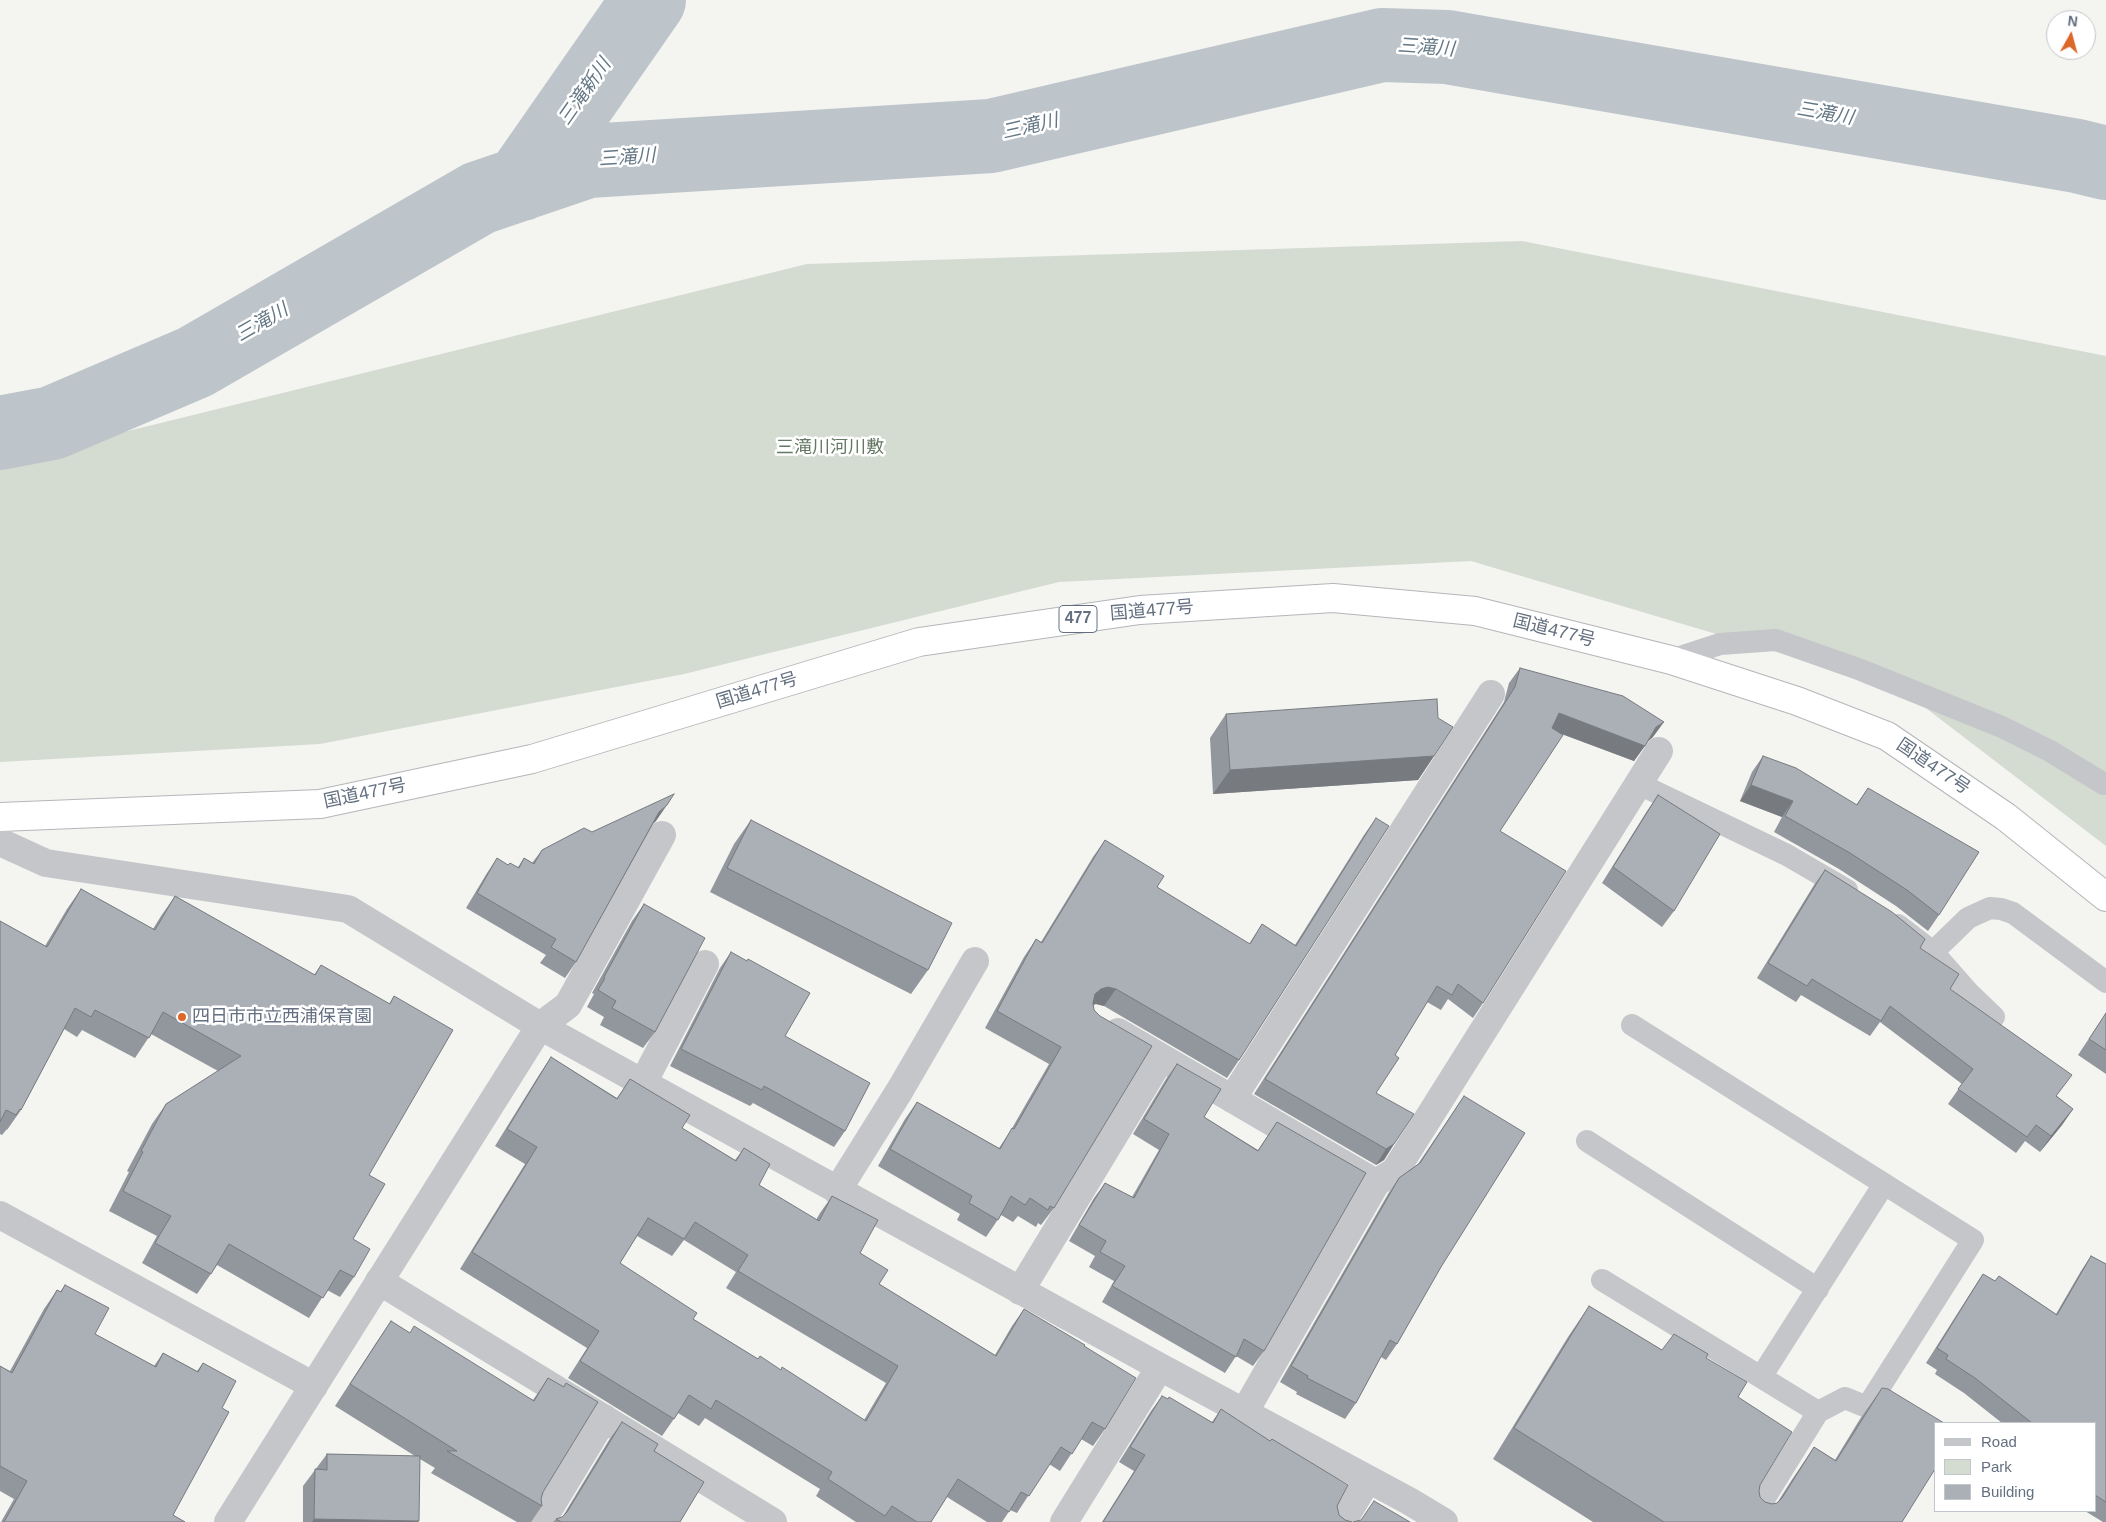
<!DOCTYPE html>
<meta charset="utf-8">
<style>
body{margin:0}
#map{position:relative;width:2106px;height:1522px;overflow:hidden;background:#f4f4f0;font-family:Arial,sans-serif}
canvas{display:block}
.legend{position:absolute;left:1934px;top:1422px;width:162px;height:90px;box-sizing:border-box;background:#fff;border:1px solid #c1c6cc;margin:0;padding:6px 9px;list-style:none;font-size:15px;color:#647080}
.legend li{display:flex;align-items:center;gap:10px;height:25px}
.legend b{width:25px;border:1px solid #c1c6cc}
.north{position:absolute;left:2046px;top:10px;width:50px;height:50px;box-sizing:border-box;background:#fff;border:1px solid #c1c6cc;border-radius:50%;rotate:7deg;font-size:14px;font-weight:700;line-height:20px;text-align:center;color:#647080}
.north::after{content:'';display:block;margin:auto;width:18px;height:22px;background:#dc6728;clip-path:polygon(50% 0,100% 100%,50% 72%,0 100%)}
</style>
<div id="map">
<canvas width="2106" height="1522"></canvas>
<ul class="legend">
<li><b style="height:6px;background:#c4c6ca"></b>Road</li>
<li><b style="height:14px;background:#d4dbd1"></b>Park</li>
<li><b style="height:14px;background:#aab0b6"></b>Building</li>
</ul>
<div class="north">N</div>
</div>
<script>
const ctx = document.querySelector('canvas').getContext('2d');
ctx.lineJoin = 'round';
function paint(path, color) {
  ctx.fillStyle = color;
  ctx.fill(path, 'evenodd');
}
function shape(rows) {
  const path = new Path2D();
  for (const r of rows) {
    path.moveTo(r[0], r[1]);
    for (let i = 2; i < r.length; i += 2) path.lineTo(r[i], r[i + 1]);
  }
  return path;
}
function trace(path, color, width, dash) {
  ctx.strokeStyle = color;
  ctx.lineWidth = width;
  ctx.lineCap = dash ? 'butt' : 'round';
  ctx.setLineDash(dash || []);
  ctx.stroke(path);
}
function drawText(font, color, halo, rows, align = 'center') {
  ctx.font = font + ' Arial,"Noto Sans JP",sans-serif';
  ctx.lineWidth = 5;
  ctx.setLineDash([]);
  ctx.textBaseline = 'middle';
  ctx.strokeStyle = halo;
  ctx.fillStyle = color;
  for (const [text, x, y, turn = 0] of rows) {
    ctx.save();
    ctx.translate(x, y);
    ctx.rotate((+turn || 0) * Math.PI / 180);
    ctx.textAlign = isNaN(turn) ? turn : align;
    if (halo) ctx.strokeText(text, 0, 0);
    ctx.fillText(text, 0, 0);
    ctx.restore();
  }
}
paint(shape([
 [1522,241,2106,356,2106,846,1901,689,1471,561,1059,582,684,674,320,744,0,762,0,442,124,432,807,264]
]), '#d4dbd1');
trace(shape([
 [521,184,649,0],
 [0,433,52,423,195,362,479,198,588,161,991,136,1382,45,1447,47,2077,156,2106,163]
]), '#bdc5cb', 74);
const trunk = shape([
 [0,817,320,804,532,759,919,642,1140,610,1333,598,1475,611,1671,660,1797,701,1887,736,2006,817,2106,897]
]);
trace(trunk, '#b4b6ba', 30);
trace(shape([
 [1671,660,1720,644,1776,640,1861,670,2002,727,2050,751,2104,784],
 [1639,784,1787,855,1847,890],
 [1898,925,1933,952,1969,993,1994,1017],
 [1933,952,1968,918,1990,908,2001,909,2013,913,2106,982],
 [1632,1025,1973,1240,1867,1407,1845,1398,1818,1412],
 [1587,1141,1818,1289],
 [1602,1280,1818,1412,1750,1522],
 [1761,1377,1884,1184]
]), '#c4c6ca', 22);
trace(shape([
 [0,842,46,863,348,909,540,1026,643,1083,1160,1367,1409,1501,1444,1522],
 [540,1026,568,1005,662,835],
 [1118,1032,1376,1183,1244,1413],
 [643,1083,705,964],
 [1232,1099,1491,694],
 [1376,1183,1395,1171,1659,751],
 [837,1191,900,1090,975,961],
 [0,1215,314,1386],
 [379,1281,773,1522],
 [1020,1291,1161,1058],
 [541,1522,604,1418],
 [1064,1522,1160,1367],
 [1342,1522,1368,1479]
]), '#c4c6ca', 28);
trace(shape([
 [228,1522,540,1026]
]), '#c4c6ca', 28);
trace(trunk, '#fff', 28);
paint(shape([
 [1520,668,1653,737,1648,741,1634,761,1558,732,1500,831,1483,1003,1473,1018,1448,999,1441,1010,1427,1002,1395,1055,1376,1093,1394,1144,1384,1160,1376,1165,1254,1094,1504,702,1509,683],
 [1226,714,1434,756,1418,780,1213,794,1210,738],
 [1763,756,1856,805,1868,788,1939,915,1928,931,1896,906,1839,869,1774,832,1782,817,1740,801,1752,772],
 [1658,795,1674,911,1662,927,1602,883,1647,811],
 [1376,818,1239,1060,1227,1078,1104,1006,1096,1004,1093,1005,1054,1208,1041,1225,1038,1223,1036,1227,1018,1216,1013,1222,1001,1215,986,1237,957,1220,960,1214,878,1166,905,1119,917,1102,999,1148,1011,1130,1049,1064,985,1028,1024,957,1036,939,1041,942,1093,857,1105,840,1157,887,1249,944,1262,924,1295,945,1364,835],
 [751,820,928,970,911,994,710,892,734,844],
 [656,821,653,824,576,962,565,978,540,963,546,955,466,908,487,873,497,858,508,865,518,867,524,858,532,863,542,850,592,832],
 [1825,870,1920,948,1950,989,2057,1096,2073,1109,2062,1125,2040,1152,2025,1141,2016,1153,1948,1104,1962,1084,1880,1022,1870,1036,1801,995,1796,1002,1757,978,1814,885],
 [81,889,153,929,161,916,175,896,314,975,321,965,389,1004,394,996,369,1175,353,1239,354,1277,340,1297,327,1290,309,1318,217,1265,197,1294,142,1263,157,1236,109,1211,129,1172,127,1171,152,1124,166,1104,218,1071,151,1034,135,1058,82,1030,77,1037,64,1029,21,1110,7,1130,7,1129,2,1135,0,1134,0,921,45,946,67,909],
 [644,904,655,1032,643,1048,600,1025,604,1017,587,1007,594,994,592,993,632,921],
 [731,952,845,1131,834,1147,753,1103,750,1106,670,1066,720,968],
 [2106,1013,2106,1074,2078,1055],
 [551,1057,617,1098,630,1079,682,1128,735,1160,744,1148,759,1185,816,1220,820,1213,832,1196,860,1253,879,1284,995,1355,1012,1326,1024,1309,1084,1346,1105,1429,1093,1446,1081,1439,1060,1471,1049,1464,1017,1513,1010,1510,1002,1522,987,1522,947,1497,931,1522,856,1522,816,1496,820,1489,705,1418,699,1426,678,1413,662,1436,568,1378,587,1348,460,1269,525,1164,495,1146,539,1075],
 [637,1236,672,1256,684,1240,736,1272,726,1288,886,1383,864,1420,758,1359,693,1319,620,1263],
 [1177,1064,1204,1117,1258,1150,1277,1122,1264,1351,1253,1366,1236,1356,1225,1373,1102,1302,1114,1281,1089,1267,1095,1256,1069,1241,1094,1198,1105,1183,1132,1197,1159,1150,1133,1134,1166,1079],
 [1464,1096,1441,1267,1397,1344,1386,1360,1381,1357,1356,1403,1345,1419,1296,1394,1297,1392,1280,1382,1388,1194,1399,1178,1418,1164],
 [2091,1256,2106,1264,2106,1522,2103,1522,2085,1511,2095,1511,2095,1423,2002,1423,1964,1393,1935,1374,1937,1370,1926,1363,1973,1289,1983,1274,1995,1281,1999,1276,2056,1314,2081,1271],
 [65,1285,95,1334,154,1366,163,1353,197,1371,203,1363,222,1408,173,1515,185,1522,1,1522,14,1499,0,1491,0,1366,10,1371,44,1309,57,1290,60,1292],
 [1589,1306,1662,1350,1706,1358,1738,1397,1760,1485,1759,1491,1760,1497,1765,1502,1772,1504,1777,1503,1793,1478,1814,1447,1835,1460,1860,1419,1882,1388,1902,1522,1593,1522,1493,1459,1568,1337],
 [391,1321,410,1333,533,1400,548,1378,543,1492,541,1499,542,1506,531,1522,517,1522,431,1473,435,1468,420,1459,418,1522,303,1522,303,1486,327,1454,415,1456,335,1406,376,1343],
 [1162,1396,1212,1422,1221,1409,1337,1506,1339,1515,1345,1520,1352,1522,1102,1522,1134,1471,1119,1462,1151,1411],
 [622,1422,654,1451,680,1522,553,1522,556,1519,562,1517,563,1516,609,1440]
]), '#92979d');
paint(shape([
 [1559,713,1645,746,1634,761,1548,729],
 [1664,722,1653,737,1646,743,1656,727],
 [1434,756,1418,780,1213,794,1230,770],
 [1751,785,1793,801,1782,817,1740,801],
 [667,805,656,821,648,827,659,812],
 [1108,987,1116,989,1104,1006,1096,1004,1089,1006,1095,994,1101,989],
 [2073,1109,2062,1125,2040,1152,2051,1136],
 [1394,1144,1384,1160,1376,1165,1386,1149],
 [314,1519,419,1521,418,1522,312,1522]
]), '#777b7f');
const building = shape([
 [1520,668,1623,696,1664,722,1656,727,1645,746,1559,713,1552,728,1563,735,1500,831,1566,871,1483,1003,1458,984,1452,995,1437,986,1395,1055,1399,1058,1376,1093,1414,1114,1394,1144,1386,1149,1265,1079,1515,687,1520,668],
 [1437,699,1438,718,1453,727,1434,756,1230,770,1226,714,1437,699],
 [1763,756,1796,768,1857,805,1868,788,1979,852,1939,915,1907,890,1850,853,1785,816,1793,801,1751,785,1763,756],
 [674,794,667,805,659,812,576,962,551,947,556,939,477,893,497,858,508,865,510,863,519,868,524,858,534,864,542,850,584,828,592,832,674,794],
 [1658,795,1720,834,1674,911,1613,867,1658,795],
 [1376,818,1389,826,1239,1060,1116,989,1108,987,1101,989,1095,994,1093,1003,1094,1010,1100,1016,1152,1046,1054,1208,1050,1206,1048,1210,1030,1198,1025,1205,1011,1196,998,1220,969,1203,972,1196,890,1149,917,1102,1000,1149,1012,1128,1014,1129,1061,1047,997,1011,1036,939,1042,943,1105,840,1164,876,1157,887,1250,944,1262,924,1296,946,1376,818],
 [751,820,952,923,928,970,727,868,751,820],
 [1825,870,1892,912,1925,939,1920,948,1959,974,1950,989,2072,1075,2056,1096,2073,1109,2051,1136,2036,1125,2027,1137,1958,1089,1973,1069,1890,1006,1881,1021,1812,979,1807,986,1768,963,1825,870],
 [81,889,155,930,175,896,315,975,321,965,390,1004,394,996,453,1030,369,1175,385,1184,353,1239,370,1249,354,1277,340,1270,323,1298,229,1244,211,1274,155,1243,171,1216,123,1191,143,1152,141,1151,166,1104,241,1056,163,1012,149,1038,95,1010,91,1017,75,1008,21,1110,20,1109,16,1115,6,1110,0,1122,0,921,47,947,81,889],
 [644,904,705,938,655,1032,612,1008,616,1001,598,990,605,978,604,977,644,904],
 [731,952,747,961,748,959,810,993,785,1036,870,1083,845,1131,764,1086,762,1090,681,1049,731,952],
 [2106,1013,2106,1050,2089,1039,2106,1013],
 [551,1057,617,1099,630,1079,690,1115,682,1128,736,1161,744,1148,770,1164,759,1185,819,1221,832,1196,878,1220,860,1253,888,1270,879,1284,996,1356,1024,1309,1085,1345,1084,1346,1136,1378,1105,1429,1092,1422,1072,1454,1061,1447,1029,1496,1021,1492,1009,1512,958,1479,931,1522,917,1522,892,1506,885,1516,828,1479,832,1472,716,1400,711,1409,689,1395,674,1419,580,1361,599,1331,472,1252,537,1147,507,1129,551,1057],
 [648,1218,684,1239,695,1222,748,1255,738,1271,898,1366,866,1421,782,1367,781,1370,760,1356,758,1359,693,1319,697,1313,620,1263,648,1218],
 [1177,1064,1221,1089,1204,1117,1258,1151,1277,1122,1366,1173,1264,1351,1244,1339,1236,1357,1112,1286,1125,1266,1100,1252,1106,1241,1079,1225,1105,1183,1134,1198,1169,1134,1144,1119,1177,1064],
 [1464,1096,1525,1133,1441,1267,1397,1344,1390,1340,1356,1403,1307,1378,1308,1376,1291,1366,1399,1178,1420,1163,1464,1096],
 [2091,1256,2106,1264,2106,1502,2095,1495,2095,1423,2032,1423,1975,1378,1946,1359,1948,1355,1937,1348,1983,1274,1995,1281,1999,1276,2057,1315,2091,1256],
 [65,1285,109,1308,95,1334,156,1367,163,1353,198,1372,203,1363,236,1381,222,1408,229,1412,173,1515,185,1522,4,1522,27,1481,0,1466,0,1366,12,1373,57,1290,61,1292,65,1285],
 [1589,1306,1662,1350,1674,1334,1708,1354,1706,1358,1747,1382,1738,1397,1792,1432,1760,1485,1759,1491,1760,1497,1765,1502,1772,1504,1777,1503,1782,1498,1814,1447,1836,1461,1882,1388,1888,1389,1944,1423,1935,1423,1935,1469,1902,1522,1664,1522,1514,1428,1589,1306],
 [391,1321,410,1333,414,1326,534,1401,548,1378,564,1387,566,1383,598,1402,543,1492,541,1499,542,1506,447,1451,457,1451,350,1384,391,1321],
 [1162,1396,1168,1399,1169,1397,1213,1423,1221,1409,1270,1441,1272,1439,1348,1485,1337,1506,1339,1515,1345,1520,1352,1522,1103,1522,1145,1455,1130,1447,1162,1396],
 [622,1422,658,1444,654,1451,704,1482,680,1522,561,1522,556,1519,562,1517,567,1512,622,1422],
 [327,1454,420,1456,419,1521,314,1519,315,1469,327,1470,327,1454],
 [1374,1501,1410,1522,1353,1522,1361,1520,1374,1501]
]);
paint(building, '#aab0b6');
trace(building, '#777b7f', 1);
for (const [x, y, r, color] of [
 [182,1017,5,"#dc6728"]
]) {
  const dot = new Path2D();
  dot.arc(x, y, r, 0, 2 * Math.PI);
  ctx.fillStyle = color;
  ctx.fill(dot);
  trace(dot, '#fff', 2);
}
for (const [x, y, w] of [
 [1078,619,38]
]) {
  const box = new Path2D();
  box.roundRect(x - w / 2, y - 13.5, w, 27, 4);
  ctx.fillStyle = '#fff';
  ctx.fill(box);
  trace(box, '#647080', 1);
}
drawText('bold 16px', '#647080', null, [
 ["477",1078,619]
]);
drawText('18px', '#647863', '#fff', [
 ["三滝川河川敷",830,448]
]);
drawText('18px', '#647080', '#fff', [
 ["国道477号",1152,611,-5],
 ["国道477号",1554,631,14],
 ["国道477号",757,691,-17],
 ["国道477号",1933,767,34],
 ["国道477号",365,794,-12]
]);
drawText('18px', '#647080', '#fff', [
 ["四日市市立西浦保育園",192,1017]
], 'left');
drawText('italic 19px', '#647885', '#fff', [
 ["三滝川",1426,48,4],
 ["三滝新川",585,92,-55],
 ["三滝川",1825,114,10],
 ["三滝川",1030,127,-13],
 ["三滝川",627,158,-4],
 ["三滝川",262,323,-30]
]);
</script>
